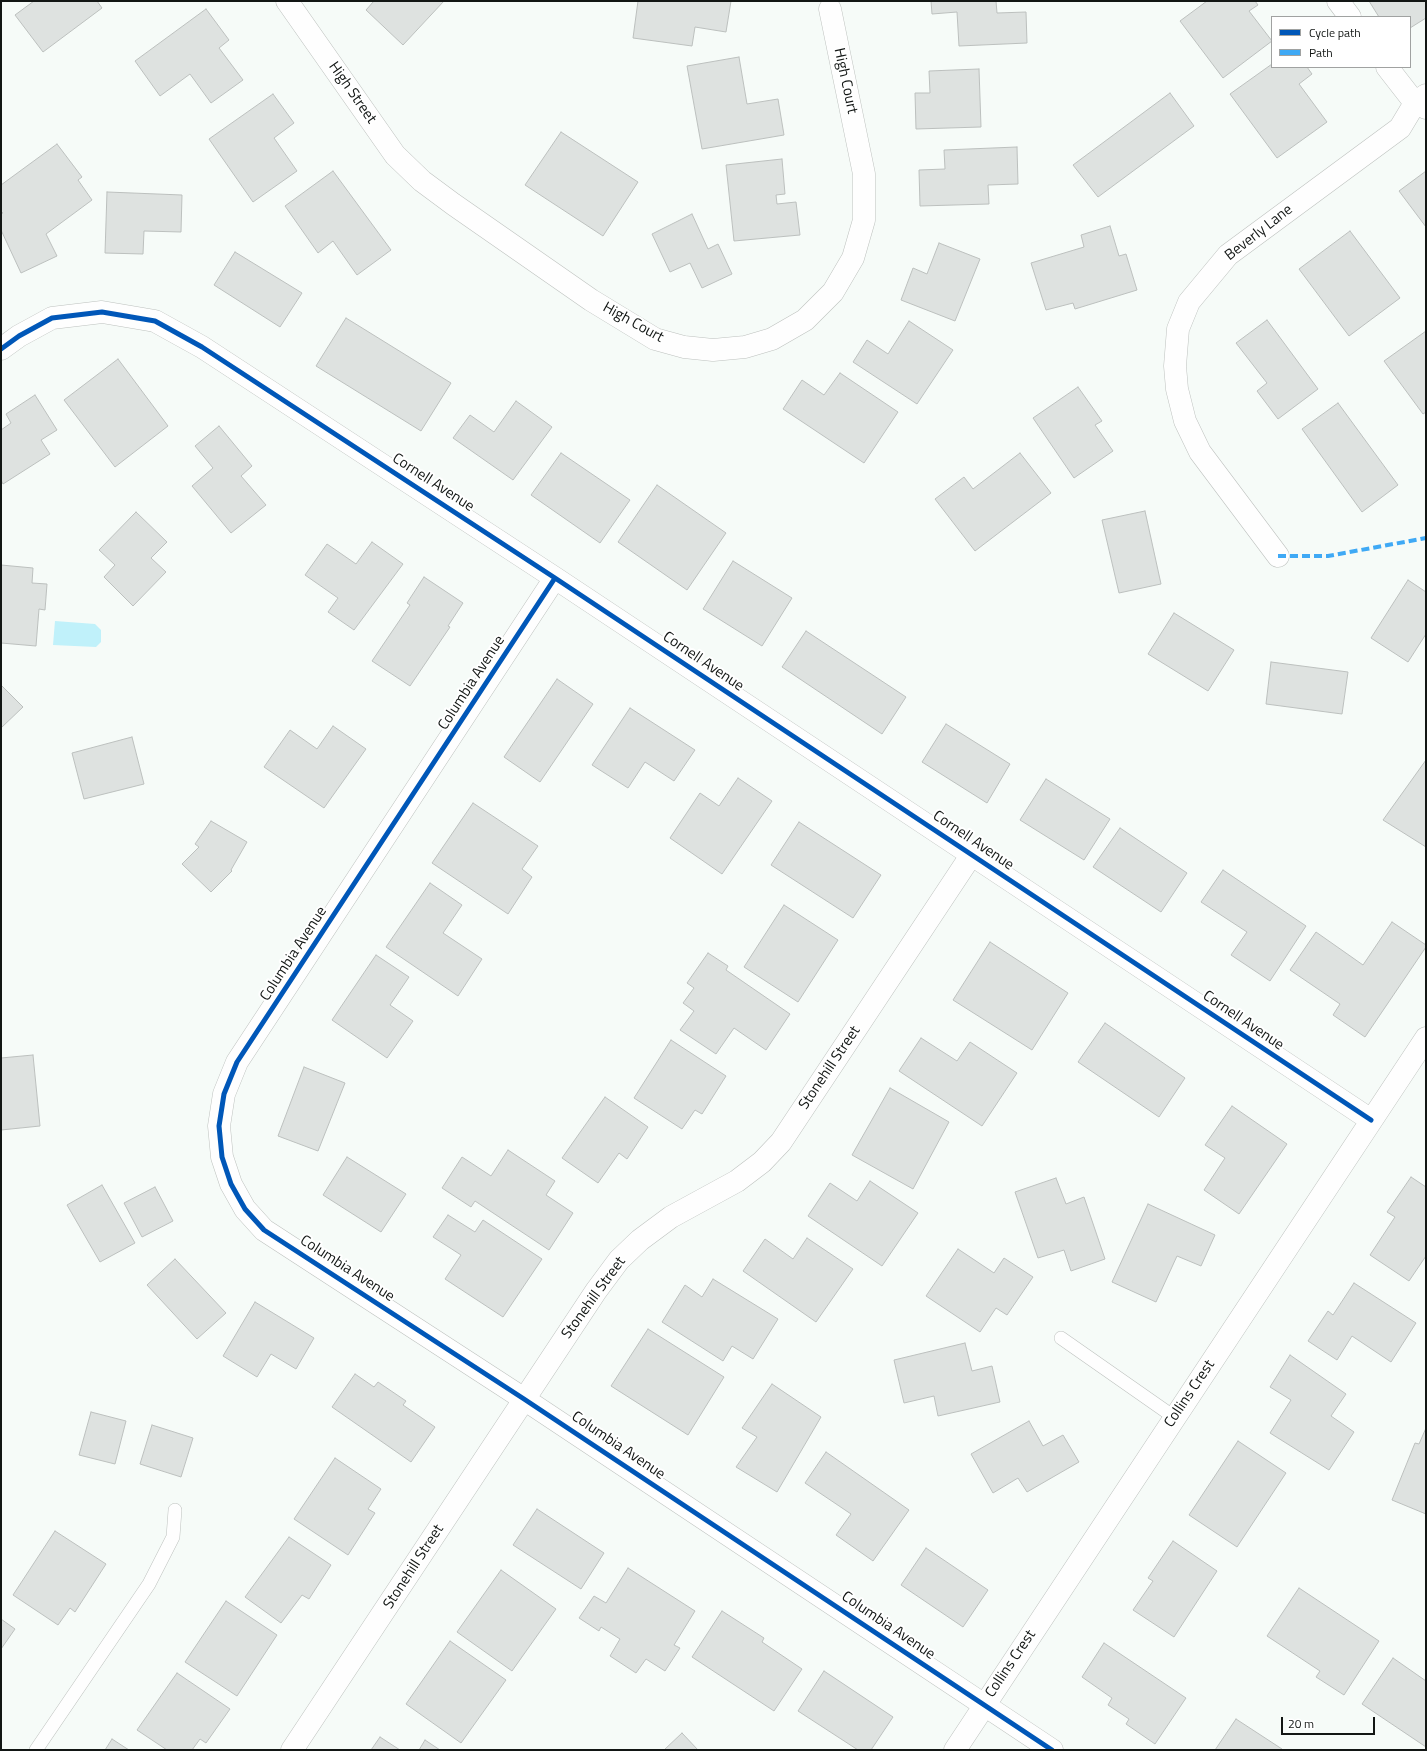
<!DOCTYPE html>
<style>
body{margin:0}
#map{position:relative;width:1427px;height:1751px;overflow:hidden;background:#f6fbf8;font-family:"Titillium Web",sans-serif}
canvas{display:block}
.frame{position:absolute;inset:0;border:2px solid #121614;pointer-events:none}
.legend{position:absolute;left:1271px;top:16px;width:140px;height:52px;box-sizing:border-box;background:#fff;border:1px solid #a0a2a1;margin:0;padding:5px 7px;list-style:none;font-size:12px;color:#121614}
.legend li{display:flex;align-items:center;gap:8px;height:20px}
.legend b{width:20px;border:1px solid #a0a2a1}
.scale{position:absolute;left:1281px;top:1717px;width:94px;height:18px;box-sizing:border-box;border:2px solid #121614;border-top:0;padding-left:5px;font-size:12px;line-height:14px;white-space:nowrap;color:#121614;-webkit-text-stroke:3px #fff;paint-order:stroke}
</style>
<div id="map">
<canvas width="1427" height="1751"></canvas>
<div class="frame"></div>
<ul class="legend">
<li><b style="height:5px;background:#0057b8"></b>Cycle path</li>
<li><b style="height:5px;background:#3fa9f5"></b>Path</li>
</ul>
<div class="scale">20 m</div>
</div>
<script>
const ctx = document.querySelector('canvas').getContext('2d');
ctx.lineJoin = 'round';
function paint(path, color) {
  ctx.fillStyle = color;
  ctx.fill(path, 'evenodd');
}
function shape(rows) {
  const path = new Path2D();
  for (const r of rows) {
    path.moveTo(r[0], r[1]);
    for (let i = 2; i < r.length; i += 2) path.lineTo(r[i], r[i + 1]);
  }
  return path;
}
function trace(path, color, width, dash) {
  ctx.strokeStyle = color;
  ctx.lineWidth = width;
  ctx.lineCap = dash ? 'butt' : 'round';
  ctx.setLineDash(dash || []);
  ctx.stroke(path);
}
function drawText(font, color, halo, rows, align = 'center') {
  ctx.font = font + ' "Titillium Web",sans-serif';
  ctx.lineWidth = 4;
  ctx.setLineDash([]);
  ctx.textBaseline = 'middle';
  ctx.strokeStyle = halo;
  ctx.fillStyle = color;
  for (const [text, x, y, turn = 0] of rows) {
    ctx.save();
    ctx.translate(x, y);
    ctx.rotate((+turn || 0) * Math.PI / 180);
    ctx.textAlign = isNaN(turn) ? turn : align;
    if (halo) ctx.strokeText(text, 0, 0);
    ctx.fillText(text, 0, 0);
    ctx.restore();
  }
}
paint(shape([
 [55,621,95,624,101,630,101,642,96,647,53,645]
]), '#c0f1fa');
const building = shape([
 [34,1,97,1,102,8,43,52,15,15,34,1],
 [374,1,444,1,403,45,366,10,374,1],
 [638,1,731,1,726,32,695,27,692,46,633,38,638,1],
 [931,1,996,1,997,13,1026,12,1027,43,959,46,957,12,932,14,931,1],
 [1207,1,1255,1,1258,5,1249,11,1272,41,1223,78,1180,21,1207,1],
 [1369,1,1426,1,1426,18,1410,28,1410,17,1379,17,1369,1],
 [206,9,229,40,219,48,243,80,211,103,190,74,160,96,135,61,206,9],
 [739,57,747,104,778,99,784,135,702,149,687,66,739,57],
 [1272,64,1272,67,1307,67,1312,74,1299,84,1327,122,1277,158,1230,94,1272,64],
 [979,69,981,127,916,129,915,93,930,93,929,71,979,69],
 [1170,93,1194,126,1098,197,1073,165,1170,93],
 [273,94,294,123,274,138,297,171,253,202,209,139,273,94],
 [561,132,638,182,603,236,525,185,561,132],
 [57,144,82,177,78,180,92,200,46,234,57,256,21,273,1,230,1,214,3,213,1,211,1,185,57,144],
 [1017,147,1018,184,988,185,989,204,920,206,919,170,945,169,944,150,1017,147],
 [782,159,785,194,776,195,777,204,796,202,800,235,734,241,726,165,782,159],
 [333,171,391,250,357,275,333,241,318,253,285,206,333,171],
 [1426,171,1426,227,1399,191,1426,171],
 [107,192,182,195,181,232,144,231,143,254,105,253,107,192],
 [692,214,708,249,718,244,732,274,702,288,690,263,670,272,652,234,692,214],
 [1110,226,1119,256,1126,254,1137,290,1075,309,1073,303,1046,310,1031,263,1084,247,1081,235,1110,226],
 [1350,231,1400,298,1349,336,1299,269,1350,231],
 [939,243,980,259,955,321,901,300,913,268,927,274,939,243],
 [235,252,302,293,280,327,214,285,235,252],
 [346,318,451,383,421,431,316,366,346,318],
 [1267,320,1318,389,1278,419,1257,391,1267,383,1236,343,1267,320],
 [909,321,953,350,917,404,853,362,867,340,888,354,909,321],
 [1426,331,1426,412,1423,414,1384,361,1426,331],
 [118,359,168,426,115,467,64,400,118,359],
 [840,373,898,412,864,463,783,409,802,380,824,395,840,373],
 [1078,387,1102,421,1095,425,1113,451,1074,478,1033,418,1078,387],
 [35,395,57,430,41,440,50,454,3,484,1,480,1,430,11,423,6,414,35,395],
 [516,401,552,427,513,480,453,438,470,415,494,432,516,401],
 [1338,403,1398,485,1362,512,1302,429,1338,403],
 [219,426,252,466,241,476,266,505,231,533,192,486,213,468,195,446,219,426],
 [561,453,630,500,600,543,531,495,561,453],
 [1020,453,1051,493,975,551,935,499,964,477,973,489,1020,453],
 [657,485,726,533,687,590,618,542,657,485],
 [1145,511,1161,584,1119,593,1102,520,1145,511],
 [136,512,167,542,151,558,166,572,133,606,104,577,115,565,99,550,136,512],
 [372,542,403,564,354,630,328,612,338,598,305,575,327,544,356,564,372,542],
 [733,561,792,598,762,646,703,609,733,561],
 [1,565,33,568,32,583,47,584,45,610,39,609,36,646,1,643,1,565],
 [424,577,463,603,448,626,450,627,410,686,372,661,410,605,407,603,424,577],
 [1408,580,1426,592,1426,634,1408,662,1371,638,1408,580],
 [1174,613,1234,650,1208,691,1148,654,1174,613],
 [806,631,906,697,882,734,782,667,806,631],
 [1271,662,1348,672,1342,714,1266,704,1271,662],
 [557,679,593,704,540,782,504,757,557,679],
 [1,685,23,707,1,728,1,685],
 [630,708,695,750,674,781,645,762,628,788,592,765,630,708],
 [946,724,1010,764,987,803,922,762,946,724],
 [333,726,366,749,324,808,264,767,290,730,317,749,333,726],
 [132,737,144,784,84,799,72,753,132,737],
 [1426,760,1426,847,1383,820,1426,760],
 [738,778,772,801,722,874,670,838,700,793,719,806,738,778],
 [1046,779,1110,819,1084,860,1020,820,1046,779],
 [473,803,538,846,522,869,532,877,508,914,432,863,473,803],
 [211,821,247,842,231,870,232,871,211,892,182,864,199,847,195,844,211,821],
 [799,822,881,875,853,918,771,865,799,822],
 [1120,828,1187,873,1161,912,1093,867,1120,828],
 [1223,870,1306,926,1270,981,1231,955,1247,932,1201,902,1223,870],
 [430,883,462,905,443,933,482,959,458,996,386,947,430,883],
 [784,905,838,940,798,1002,744,967,784,905],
 [1392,922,1426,945,1426,947,1365,1037,1333,1015,1340,1004,1290,970,1316,932,1363,965,1392,922],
 [990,942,1068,993,1032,1050,953,1000,990,942],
 [708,953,728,966,726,970,790,1014,766,1050,734,1028,716,1054,680,1030,694,1011,683,1003,694,988,687,983,708,953],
 [376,955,409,977,390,1005,413,1021,387,1058,332,1020,376,955],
 [1105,1023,1185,1078,1159,1117,1078,1062,1105,1023],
 [921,1038,957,1061,970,1042,1017,1073,982,1126,899,1071,921,1038],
 [671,1040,726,1076,702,1114,695,1110,682,1129,634,1098,671,1040],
 [33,1055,40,1126,1,1130,1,1058,33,1055],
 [304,1067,345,1083,318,1151,278,1136,304,1067],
 [890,1088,949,1122,913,1189,852,1155,890,1088],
 [605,1097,648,1127,627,1159,619,1153,598,1183,562,1158,605,1097],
 [1232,1106,1287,1144,1239,1214,1204,1190,1225,1158,1205,1145,1232,1106],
 [508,1150,555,1181,546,1195,573,1213,549,1250,475,1201,471,1207,442,1188,462,1157,491,1176,508,1150],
 [347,1157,406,1194,381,1232,323,1195,347,1157],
 [1411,1177,1426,1187,1426,1256,1409,1281,1370,1255,1395,1217,1387,1212,1411,1177],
 [1056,1178,1066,1204,1084,1197,1105,1259,1071,1271,1064,1250,1038,1258,1015,1192,1056,1178],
 [870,1181,918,1213,882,1266,808,1216,830,1183,857,1201,870,1181],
 [102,1185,135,1243,100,1262,67,1205,102,1185],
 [155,1187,173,1221,142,1237,124,1203,155,1187],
 [1148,1204,1215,1235,1201,1266,1177,1256,1156,1302,1112,1282,1148,1204],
 [448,1215,475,1232,483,1220,542,1259,503,1317,445,1279,461,1255,433,1237,448,1215],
 [807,1238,853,1269,816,1322,743,1271,765,1239,793,1259,807,1238],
 [958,1249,994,1273,1004,1258,1033,1277,1007,1315,996,1308,980,1332,926,1296,958,1249],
 [175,1259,226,1313,197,1339,147,1285,175,1259],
 [713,1279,778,1319,753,1359,732,1346,723,1361,662,1322,685,1285,702,1297,713,1279],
 [1354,1283,1416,1323,1391,1362,1352,1336,1337,1360,1308,1341,1328,1311,1333,1315,1354,1283],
 [255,1302,314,1338,296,1369,271,1354,257,1377,223,1356,255,1302],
 [648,1329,724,1377,688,1435,611,1386,648,1329],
 [965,1343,972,1371,992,1366,1000,1402,938,1416,934,1396,904,1403,894,1360,965,1343],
 [1290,1355,1346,1394,1331,1416,1354,1432,1329,1470,1270,1433,1291,1400,1270,1387,1290,1355],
 [355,1374,374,1387,378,1382,406,1401,403,1405,435,1427,411,1462,332,1407,355,1374],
 [772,1384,821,1417,777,1492,736,1467,757,1437,742,1428,772,1384],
 [91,1412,126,1421,115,1464,79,1455,91,1412],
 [1029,1421,1043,1446,1063,1435,1079,1462,1027,1492,1018,1478,993,1493,971,1454,1029,1421],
 [152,1425,193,1438,181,1477,140,1464,152,1425],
 [1426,1428,1426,1514,1392,1500,1415,1443,1419,1444,1426,1428],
 [1238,1441,1286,1473,1237,1547,1189,1515,1238,1441],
 [826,1452,909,1510,873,1561,836,1535,851,1514,805,1483,826,1452],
 [335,1458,381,1489,368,1509,375,1513,348,1555,294,1519,335,1458],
 [537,1509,604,1553,581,1589,513,1545,537,1509],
 [55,1531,106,1564,75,1612,70,1608,58,1625,13,1595,55,1531],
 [289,1537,331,1565,309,1599,302,1595,281,1623,245,1597,289,1537],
 [1173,1541,1217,1571,1174,1637,1133,1610,1153,1581,1148,1578,1173,1541],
 [926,1548,988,1590,963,1627,901,1585,926,1548],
 [628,1568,695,1611,674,1645,680,1648,665,1671,646,1659,636,1673,610,1656,620,1639,601,1627,599,1631,579,1618,594,1596,606,1603,628,1568],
 [501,1570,556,1609,512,1671,457,1632,501,1570],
 [1299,1588,1379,1641,1344,1695,1316,1677,1320,1671,1267,1636,1299,1588],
 [226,1601,277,1635,237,1696,185,1662,226,1601],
 [722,1611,764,1638,762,1642,802,1669,774,1711,692,1657,722,1611],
 [1,1619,15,1629,1,1649,1,1619],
 [450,1641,506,1680,461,1743,406,1704,450,1641],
 [1104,1643,1186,1698,1155,1744,1126,1724,1129,1719,1108,1705,1112,1698,1082,1677,1104,1643],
 [1393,1658,1426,1681,1426,1747,1362,1704,1393,1658],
 [824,1671,893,1717,871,1750,858,1750,798,1711,824,1671],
 [177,1673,230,1709,206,1743,200,1739,192,1750,167,1750,137,1730,177,1673],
 [1236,1719,1282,1749,1281,1750,1215,1750,1236,1719],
 [682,1733,698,1750,664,1750,682,1733],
 [380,1737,400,1750,371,1750,380,1737],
 [112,1739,129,1750,105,1750,112,1739],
 [425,1740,440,1750,419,1750,425,1740]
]);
paint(building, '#dee2e0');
trace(building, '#bcc0be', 1);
const lane = shape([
 [1061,1338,1174,1417],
 [36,1750,149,1584,173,1537,175,1510]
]);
const street = shape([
 [287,1,395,155,422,181,453,204,591,300,655,339,684,347,713,350,745,347,772,339,805,320,833,292,853,258,864,220,864,174,830,9],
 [1338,1,1350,17],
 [1387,67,1415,103,1426,108],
 [1,349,19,336,52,318,102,312,155,321,202,347,555,578,1371,1120],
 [1278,556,1200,452,1185,421,1177,389,1175,366,1178,329,1189,302,1228,255,1400,128,1415,103,1426,95],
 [555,578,237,1062,224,1094,219,1126,222,1157,231,1184,245,1209,264,1230,524,1399,1052,1750],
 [292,1750,596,1291,619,1260,640,1240,671,1217,737,1181,762,1162,781,1142,972,854],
 [955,1750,1426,1038]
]);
trace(lane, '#bdc1be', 14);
trace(street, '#bdc1be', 23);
trace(lane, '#fefefe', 13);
trace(street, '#fefefe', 22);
trace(shape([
 [1278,556,1328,556,1426,538]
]), '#3fa9f5', 4, [8, 4]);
trace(shape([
 [1,349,19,336,52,318,102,312,155,321,202,347,555,578,1371,1120],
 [555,578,237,1062,224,1094,219,1126,222,1157,231,1184,245,1209,264,1230,524,1399,1052,1750]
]), '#0057b8', 5);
drawText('15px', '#121614', '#fff', [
 ["High Court",845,81,78],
 ["High Street",352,93,55],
 ["Beverly Lane",1259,233,-38],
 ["High Court",633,323,29],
 ["Cornell Avenue",433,483,33],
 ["Cornell Avenue",703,662,34],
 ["Columbia Avenue",472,683,-57],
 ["Cornell Avenue",973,841,34],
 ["Columbia Avenue",294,954,-57],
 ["Cornell Avenue",1243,1021,34],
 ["Stonehill Street",830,1068,-56],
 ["Columbia Avenue",347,1269,33],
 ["Stonehill Street",594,1298,-54],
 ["Collins Crest",1190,1394,-56],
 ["Columbia Avenue",618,1446,34],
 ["Stonehill Street",414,1567,-57],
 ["Columbia Avenue",888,1626,34],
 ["Collins Crest",1011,1664,-56]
]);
</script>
